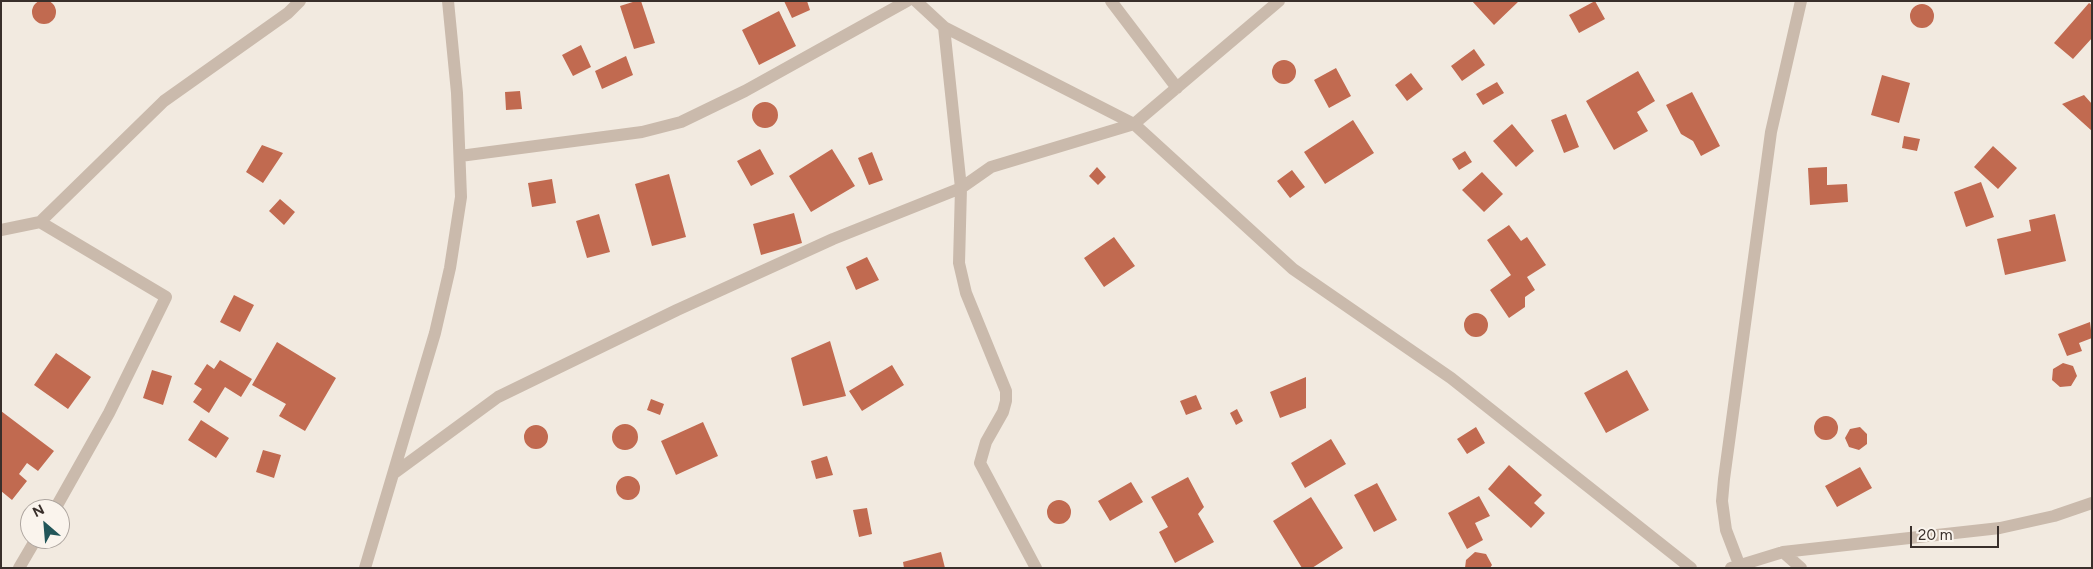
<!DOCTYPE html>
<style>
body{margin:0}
#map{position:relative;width:2093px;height:569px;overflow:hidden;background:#f2eae0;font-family:Figtree,sans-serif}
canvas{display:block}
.frame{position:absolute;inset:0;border:2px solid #392f2b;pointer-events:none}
.north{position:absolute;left:20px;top:499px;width:50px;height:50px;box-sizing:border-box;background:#faf4ed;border:1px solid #ada59f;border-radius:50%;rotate:333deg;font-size:14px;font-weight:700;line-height:20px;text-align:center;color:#392f2b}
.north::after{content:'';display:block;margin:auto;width:18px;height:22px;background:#225659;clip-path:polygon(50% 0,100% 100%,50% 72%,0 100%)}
.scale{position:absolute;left:1910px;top:526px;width:89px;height:22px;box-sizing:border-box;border:2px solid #392f2b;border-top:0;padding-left:6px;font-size:15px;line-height:18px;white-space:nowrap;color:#392f2b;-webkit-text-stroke:4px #faf4ed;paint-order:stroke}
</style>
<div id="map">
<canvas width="2093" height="569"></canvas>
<div class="frame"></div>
<div class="north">N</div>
<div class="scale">20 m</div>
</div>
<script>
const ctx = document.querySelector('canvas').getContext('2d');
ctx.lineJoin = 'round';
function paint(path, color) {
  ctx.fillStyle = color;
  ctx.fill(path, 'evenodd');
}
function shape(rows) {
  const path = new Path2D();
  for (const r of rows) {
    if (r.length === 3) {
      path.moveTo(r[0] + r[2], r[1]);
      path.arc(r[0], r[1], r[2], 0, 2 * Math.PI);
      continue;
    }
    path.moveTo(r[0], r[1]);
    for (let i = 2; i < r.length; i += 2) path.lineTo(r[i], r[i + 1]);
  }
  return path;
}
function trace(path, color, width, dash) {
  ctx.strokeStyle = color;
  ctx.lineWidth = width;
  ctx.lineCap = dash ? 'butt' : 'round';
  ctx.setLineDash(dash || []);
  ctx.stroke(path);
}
paint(shape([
 [44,12,12],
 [636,1,641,1,655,43,634,49,620,6],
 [784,1,807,1,810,10,792,18],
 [1472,1,1519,1,1494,25],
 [1595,1,1605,19,1579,33,1569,15],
 [2089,3,2092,5,2092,38,2073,59,2054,43],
 [1922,16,12],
 [779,11,796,46,759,65,742,30],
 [581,45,591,67,573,76,562,55],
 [1474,49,1485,65,1462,81,1451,66],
 [626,56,633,75,602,89,595,71],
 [1284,72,12],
 [1336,68,1351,96,1329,108,1314,80],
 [1638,71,1655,101,1637,112,1648,131,1614,150,1586,101],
 [1411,73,1423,89,1407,101,1395,85],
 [1882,75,1910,83,1899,123,1871,115],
 [1497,82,1504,93,1483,105,1476,94],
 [520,91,522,109,506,110,505,92],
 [1692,92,1720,146,1701,156,1693,141,1681,134,1666,105],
 [2084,95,2092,104,2092,131,2062,104],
 [765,115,13],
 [1566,114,1579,147,1564,153,1551,120],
 [1353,120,1374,153,1325,184,1304,152],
 [1512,124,1534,151,1516,167,1493,141],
 [1904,136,1920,139,1917,151,1902,148],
 [262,145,283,153,263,183,246,172],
 [1993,146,2017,168,1998,189,1974,167],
 [760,149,774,174,751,186,737,161],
 [832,149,855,186,811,212,789,176],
 [1465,151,1472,162,1459,170,1452,159],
 [872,152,883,180,869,185,858,158],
 [1097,167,1106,177,1098,185,1089,176],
 [1827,167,1827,185,1847,184,1848,202,1810,205,1808,168],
 [1292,170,1305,187,1290,198,1277,181],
 [1482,172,1503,194,1484,212,1462,190],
 [669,174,686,237,652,246,635,184],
 [552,179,556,203,532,207,528,183],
 [1981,182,1994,217,1966,227,1954,192],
 [280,199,295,212,284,225,269,211],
 [794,213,802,243,761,255,753,224],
 [599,214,610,252,587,258,576,221],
 [2055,214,2066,261,2005,275,1997,239,2031,231,2029,220],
 [1509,225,1521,241,1527,237,1546,265,1527,277,1535,290,1525,297,1525,307,1509,318,1490,290,1511,275,1487,240],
 [1114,237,1135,266,1104,287,1084,258],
 [867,257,879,280,856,290,846,267],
 [234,295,254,305,240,332,220,322],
 [1476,325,12],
 [2090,322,2092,338,2079,343,2082,351,2067,356,2058,334],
 [830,341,846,396,803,406,791,358],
 [277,342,336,378,305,431,279,416,286,404,252,385],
 [56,353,91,377,68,409,34,385],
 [220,360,252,379,241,397,225,387,209,413,193,402,202,389,194,384,207,364,214,369],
 [2063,363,2073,366,2077,376,2071,386,2060,387,2052,380,2053,369],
 [892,365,904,385,862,411,849,391],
 [152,370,172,376,163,405,143,398],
 [1627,370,1649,410,1606,433,1584,393],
 [1306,377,1306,408,1280,418,1270,392],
 [1196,395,1202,409,1186,415,1180,401],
 [651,399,664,404,660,415,647,410],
 [1237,409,1243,421,1236,425,1230,413],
 [1,411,54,451,38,471,27,463,19,474,27,481,12,500,1,491],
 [1826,428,12],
 [201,420,229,438,216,458,188,440],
 [703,422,718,456,676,475,661,441],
 [625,437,13],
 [536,437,12],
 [1476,427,1485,443,1467,454,1457,439],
 [1860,427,1867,434,1867,444,1859,450,1849,447,1845,438,1850,429],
 [1331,439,1346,464,1305,488,1291,463],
 [263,450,281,455,274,478,256,472],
 [827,456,833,475,816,479,811,461],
 [1509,465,1542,495,1534,503,1545,513,1531,528,1488,489],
 [1860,467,1872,488,1837,507,1825,486],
 [628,488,12],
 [1188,477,1204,507,1198,514,1214,542,1175,563,1159,532,1168,527,1151,497],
 [1131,482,1143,502,1110,521,1098,501],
 [1377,483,1397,520,1374,532,1354,495],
 [1479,496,1490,516,1475,523,1483,540,1467,549,1448,513],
 [1311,497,1343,548,1312,568,1302,568,1273,521],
 [1059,512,12],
 [867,508,872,534,859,537,853,510],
 [941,552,945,568,904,568,903,562],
 [1475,552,1486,554,1492,565,1490,568,1465,568,1466,560]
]), '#c16a50');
trace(shape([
 [916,1,944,27,1134,124,1293,269,1451,378,1691,568],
 [1111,1,1177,88],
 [944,27,961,188,959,263,966,293,1006,391,1006,401,1003,412,986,442,980,463,1036,568],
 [460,156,642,132,681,122,745,91,907,1],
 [40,222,166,297,109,413,55,509],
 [1,230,40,222,164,101,288,13,300,1],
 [393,474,498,397,677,310,833,239,961,188,991,167,1134,124,1279,1],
 [1783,552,1801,568],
 [1739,564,1726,530,1722,501,1724,479,1771,132,1801,1],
 [19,568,36,539],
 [365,568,435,333,450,268,461,197,457,93,448,1],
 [1731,568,1783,552,2000,528,2054,516,2092,503]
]), '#cabaac', 12);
</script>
